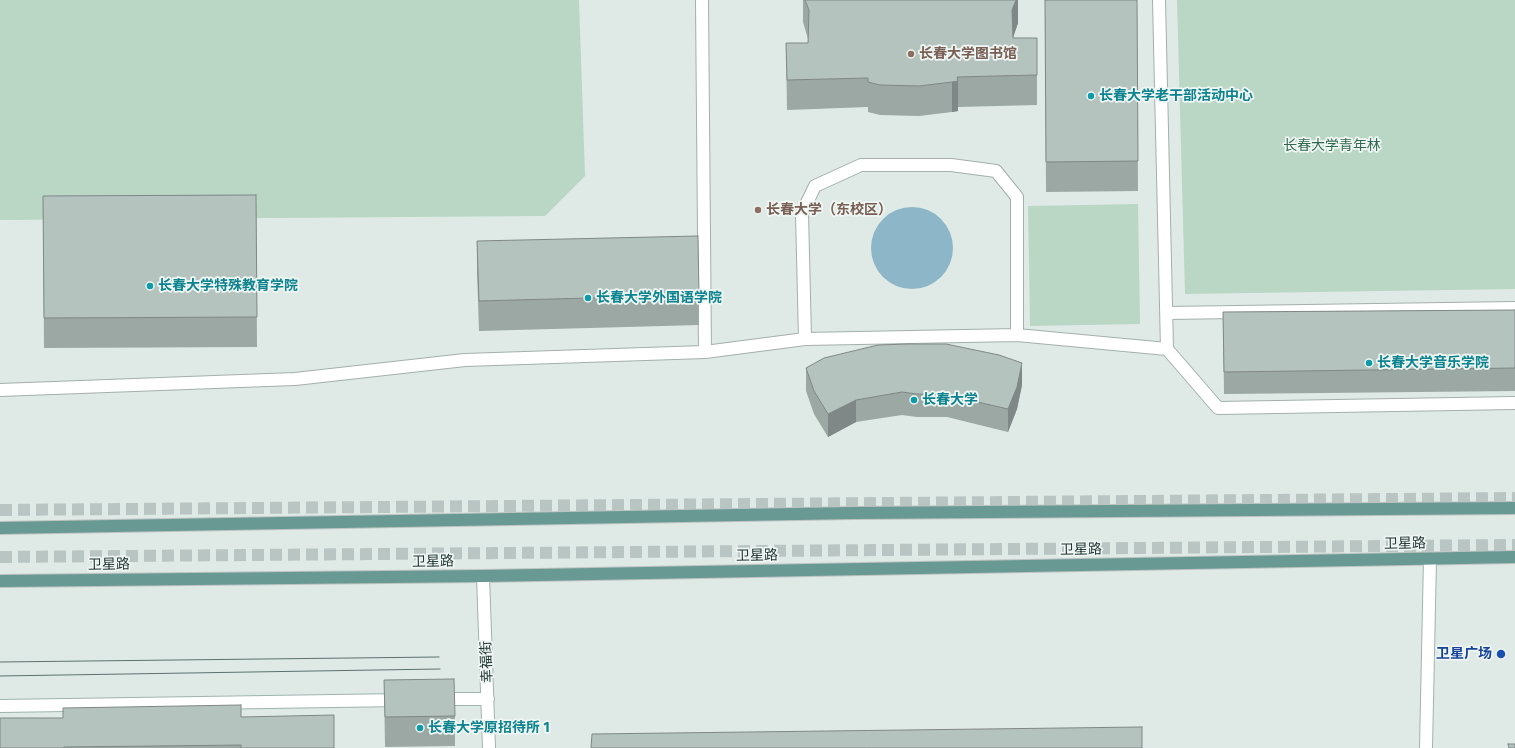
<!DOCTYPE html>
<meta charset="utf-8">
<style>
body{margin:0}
canvas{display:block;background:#dfe9e6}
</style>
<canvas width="1515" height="748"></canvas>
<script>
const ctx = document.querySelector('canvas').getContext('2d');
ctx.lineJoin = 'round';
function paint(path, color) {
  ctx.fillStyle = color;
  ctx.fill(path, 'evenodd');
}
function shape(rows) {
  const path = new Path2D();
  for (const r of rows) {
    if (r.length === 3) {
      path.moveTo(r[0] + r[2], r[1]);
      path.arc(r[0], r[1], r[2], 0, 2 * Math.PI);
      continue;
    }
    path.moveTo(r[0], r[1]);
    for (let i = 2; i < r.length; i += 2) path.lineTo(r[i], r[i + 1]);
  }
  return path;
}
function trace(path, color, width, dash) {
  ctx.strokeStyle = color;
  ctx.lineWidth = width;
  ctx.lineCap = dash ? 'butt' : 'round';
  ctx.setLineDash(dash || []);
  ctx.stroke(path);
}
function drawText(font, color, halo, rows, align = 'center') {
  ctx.font = font + ' "Fira Sans","Noto Sans SC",sans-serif';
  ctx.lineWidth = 3.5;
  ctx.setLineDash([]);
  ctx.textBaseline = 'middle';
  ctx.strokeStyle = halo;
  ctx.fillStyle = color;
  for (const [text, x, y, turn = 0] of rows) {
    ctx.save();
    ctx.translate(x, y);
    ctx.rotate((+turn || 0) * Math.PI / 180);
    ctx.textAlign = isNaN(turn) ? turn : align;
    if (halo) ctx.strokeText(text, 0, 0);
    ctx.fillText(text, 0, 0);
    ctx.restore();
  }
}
paint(shape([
 [0,0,579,0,585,176,545,216,0,220],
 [1177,0,1515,0,1515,289,1185,294],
 [1138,204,1140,324,1030,326,1028,206]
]), '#bad7c6');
paint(shape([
 [912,248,41]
]), '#8db7c8');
trace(shape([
 [0,510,1515,498],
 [0,557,1515,545]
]), '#b9c5c2', 12, [12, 6]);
const lane = shape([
 [702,0,705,352],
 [1167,313,1515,308],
 [805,339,802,213,815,186,861,165,951,165,996,171,1017,197,1017,335],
 [1167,349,1218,408,1515,403],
 [0,390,295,379,465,360,705,352,805,339,1017,335,1167,349,1159,0]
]);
const secondary = shape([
 [483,576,489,748],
 [439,699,488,699],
 [0,706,401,700],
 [1426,748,1430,559]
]);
const primary = shape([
 [0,528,853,513,1515,508],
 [0,581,483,576,1515,557]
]);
trace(lane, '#a3b0ad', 14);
trace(secondary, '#a0b3af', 14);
trace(primary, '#bdc3c2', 14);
trace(lane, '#fff', 12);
trace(secondary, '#fff', 12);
trace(primary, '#699993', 12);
trace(shape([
 [0,662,439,657],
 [0,676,440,669]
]), '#5d726f', 1);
paint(shape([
 [803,0,1018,0,1018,23,1013,38,1037,38,1037,105,958,107,958,111,952,112,919,116,880,115,868,112,868,107,787,110,786,43,808,43,808,39,803,22],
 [1045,0,1137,0,1138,191,1046,192],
 [256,195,257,347,44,348,43,196],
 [477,241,699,295,699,325,479,331,477,271],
 [1515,310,1515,391,1224,394,1223,312],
 [806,368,1022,385,1017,409,1008,432,947,417,917,417,902,415,856,422,828,437,814,414,806,391],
 [384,680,455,716,455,746,385,747],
 [241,717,334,748,0,748]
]), '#9ca8a4');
paint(shape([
 [1016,0,1018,0,1018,23,1012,40,1012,10],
 [958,81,958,111,952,112,952,82],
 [1022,363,1022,385,1017,409,1008,432,1008,409],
 [856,400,856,422,828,437,828,414]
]), '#7f8886');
const building = shape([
 [805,0,1016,0,1012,10,1013,38,1037,38,1037,75,957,77,958,81,952,82,919,86,880,85,868,82,868,78,787,80,786,43,808,43,809,10,805,0],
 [1045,0,1137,0,1138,161,1046,162,1045,0],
 [256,195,257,317,44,318,43,196,256,195],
 [698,236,699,295,479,301,477,241,698,236],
 [1515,310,1515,368,1224,372,1223,312,1515,310],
 [908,344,946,344,999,355,1022,363,1017,387,1008,409,947,395,917,394,902,392,856,400,828,414,814,391,806,368,824,358,878,345,908,344],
 [454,679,455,716,385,717,384,680,454,679],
 [241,705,241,717,334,715,334,748,241,748,241,745,64,747,64,748,0,748,0,718,63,718,63,708,241,705],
 [1142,727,1142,748,591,748,592,734,1142,727],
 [1508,744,1515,744,1515,748,1509,748,1508,744]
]);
paint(building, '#b5c3bf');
trace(building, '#7f8886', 1);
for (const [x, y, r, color] of [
 [911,54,4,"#8d6e63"],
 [1091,96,4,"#0f9aa8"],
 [758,210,4,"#8d6e63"],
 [150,286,4,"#0f9aa8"],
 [588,298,4,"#0f9aa8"],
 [1369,363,4,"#0f9aa8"],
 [914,400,4,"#0f9aa8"],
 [1501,654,5,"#1a4fb4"],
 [420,728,4,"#0f9aa8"]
]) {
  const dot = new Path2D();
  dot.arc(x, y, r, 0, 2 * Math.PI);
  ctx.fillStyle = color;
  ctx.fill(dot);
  trace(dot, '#eff6f3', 1.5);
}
drawText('bold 14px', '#785e54', '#eff6f3', [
 ["长春大学图书馆",919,54],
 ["长春大学（东校区）",766,210]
], 'left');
drawText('bold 14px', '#0d838f', '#eff6f3', [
 ["长春大学老干部活动中心",1099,96],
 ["长春大学特殊教育学院",158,286],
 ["长春大学外国语学院",596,298],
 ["长春大学音乐学院",1377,363],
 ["长春大学",922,400],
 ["长春大学原招待所 1",428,728]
], 'left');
drawText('14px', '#32684e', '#eff6f3', [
 ["长春大学青年林",1332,146]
]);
drawText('14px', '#223734', '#eff6f3', [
 ["卫星路",1405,544,-1],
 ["卫星路",1081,550,-1],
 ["卫星路",757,556,-1],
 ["卫星路",433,562,-1],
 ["卫星路",109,565,-1],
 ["幸福街",487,662,-92]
]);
drawText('bold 14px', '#164399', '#eff6f3', [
 ["卫星广场",1492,654]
], 'right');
</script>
